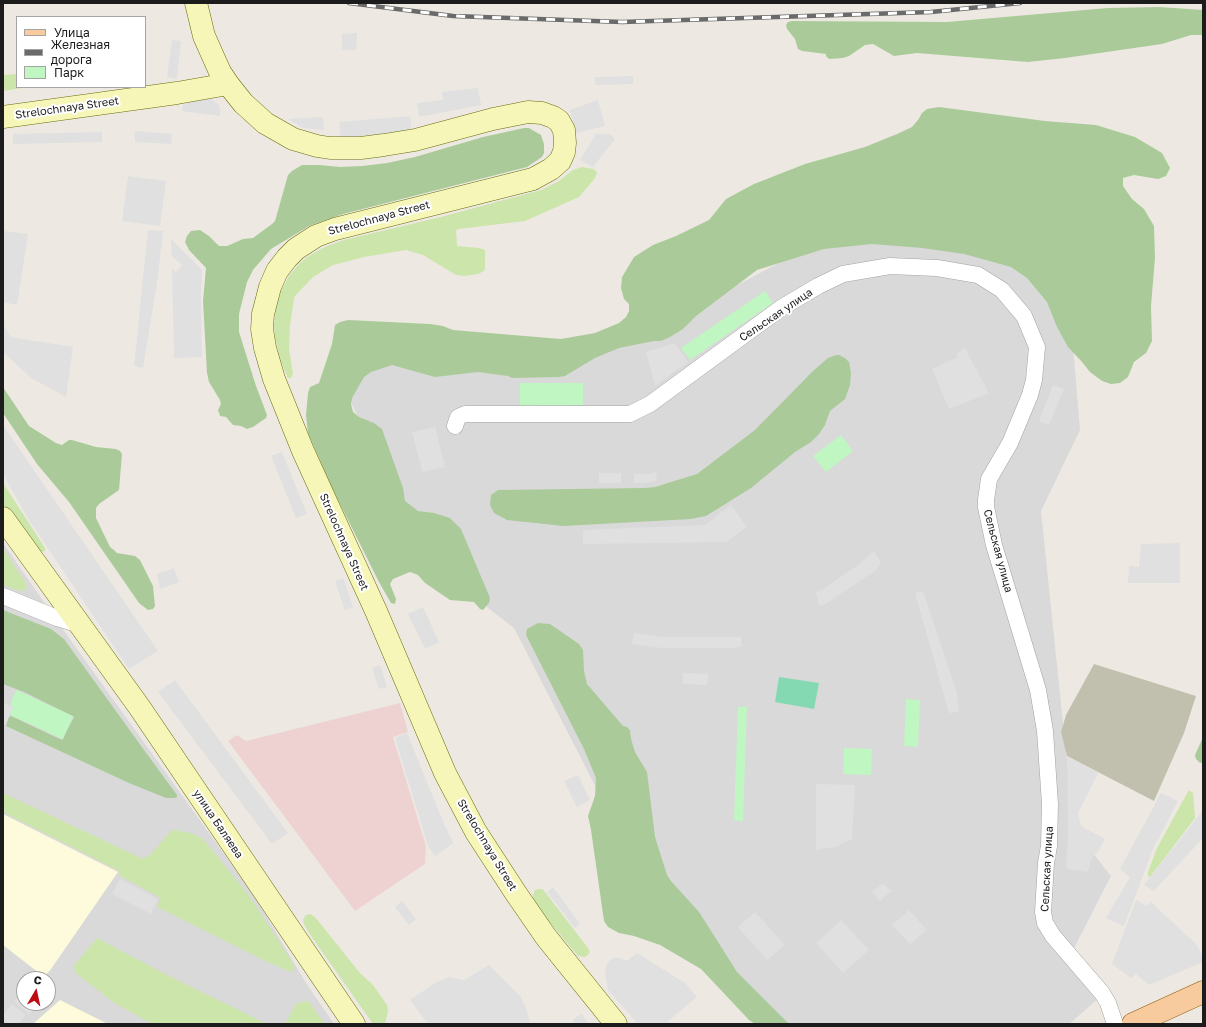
<!DOCTYPE html>
<meta charset="utf-8">
<style>
body{margin:0}
#map{position:relative;width:1206px;height:1027px;overflow:hidden;background:#ede9e2;font-family:"Golos Text",sans-serif}
canvas{display:block}
.frame{position:absolute;inset:0;border:4px solid #1c1c1c;pointer-events:none}
.legend{position:absolute;left:16px;top:16px;width:130px;height:72px;box-sizing:border-box;background:#fff;border:1px solid #a4a4a4;margin:0;padding:5px 7px;list-style:none;font-size:12px;color:#1c1c1c}
.legend li{display:flex;align-items:center;gap:8px;height:20px}
.legend b{width:20px;border:1px solid #a4a4a4}
.north{position:absolute;left:16px;top:971px;width:40px;height:40px;box-sizing:border-box;background:#fff;border:1px solid #a4a4a4;border-radius:50%;rotate:9deg;font-size:11px;font-weight:700;line-height:16px;text-align:center;color:#1c1c1c}
.north::after{content:'';display:block;margin:auto;width:14px;height:18px;background:#bf0a14;clip-path:polygon(50% 0,100% 100%,50% 72%,0 100%)}
</style>
<div id="map">
<canvas width="1206" height="1027"></canvas>
<div class="frame"></div>
<ul class="legend">
<li><b style="height:5px;background:#f7cb9e"></b>Улица</li>
<li><b style="height:5px;background:#6a6a6a"></b>Железная дорога</li>
<li><b style="height:11px;background:#c0f6c2"></b>Парк</li>
</ul>
<div class="north">С</div>
</div>
<script>
const ctx = document.querySelector('canvas').getContext('2d');
ctx.lineJoin = 'round';
function paint(path, color) {
  ctx.fillStyle = color;
  ctx.fill(path, 'evenodd');
}
function shape(rows) {
  const path = new Path2D();
  for (const r of rows) {
    path.moveTo(r[0], r[1]);
    for (let i = 2; i < r.length; i += 2) path.lineTo(r[i], r[i + 1]);
  }
  return path;
}
function trace(path, color, width, dash) {
  ctx.strokeStyle = color;
  ctx.lineWidth = width;
  ctx.lineCap = dash ? 'butt' : 'round';
  ctx.setLineDash(dash || []);
  ctx.stroke(path);
}
function drawText(font, color, halo, rows, align = 'center') {
  ctx.font = font + ' "Golos Text",sans-serif';
  ctx.lineWidth = 4;
  ctx.setLineDash([]);
  ctx.textBaseline = 'middle';
  ctx.strokeStyle = halo;
  ctx.fillStyle = color;
  for (const [text, x, y, turn = 0] of rows) {
    ctx.save();
    ctx.translate(x, y);
    ctx.rotate((+turn || 0) * Math.PI / 180);
    ctx.textAlign = isNaN(turn) ? turn : align;
    if (halo) ctx.strokeText(text, 0, 0);
    ctx.fillText(text, 0, 0);
    ctx.restore();
  }
}
paint(shape([
 [867,217,1032,250,1072,334,1080,430,1041,511,1074,829,1111,876,1068,960,1098,999,1069,1024,770,1024,675,941,514,628,435,567,345,391,382,361,611,351],
 [3,543,64,631,255,897,306,983,334,1024,3,1024],
 [24,979,48,979,48,1003,24,1003]
]), '#dad9d9');
paint(shape([
 [400,703,408,732,393,737,426,846,425,864,355,911,228,741,237,735,246,741]
]), '#eed2d2');
paint(shape([
 [3,814,118,872,51,969,44,977,3,945],
 [60,1000,108,1024,33,1024]
]), '#fdfbdb');
paint(shape([
 [1094,664,1196,696,1184,733,1154,801,1067,756,1061,732,1066,715]
]), '#c1c0ae');
paint(shape([
 [17,74,17,87,28,87,3,91,3,75],
 [582,167,593,169,595,170,597,173,595,178,579,197,525,221,458,229,456,231,457,246,479,248,485,250,485,269,484,271,478,274,464,276,456,275,423,255,406,250,364,257,333,265,313,277,295,296,294,299,290,325,289,349,293,374,291,378,288,378,281,362,275,338,274,325,276,309,281,291,289,276,300,263,309,256,325,247,344,240,441,217,541,190,559,181,573,170],
 [3,483,45,548,45,551,41,552,3,510],
 [3,548,25,582,27,586,26,589,23,591,16,590,3,585],
 [1189,790,1193,793,1195,818,1150,877,1148,876,1148,872,1157,848],
 [3,793,143,859,151,854,171,831,175,830,194,834,203,839,250,897,294,965,294,971,291,972,266,961,159,908,157,906,161,898,120,876,119,871,3,812],
 [539,889,542,889,545,892,588,948,590,952,587,956,584,957,578,956,538,908,533,899,533,895,535,890],
 [310,914,315,917,359,972,373,985,387,1005,388,1011,385,1024,373,1024,309,933,304,924,303,920,306,915],
 [97,938,167,975,267,1024,152,1024,113,1002,76,973,73,967],
 [304,1001,309,1002,325,1024,285,1024,296,1004]
]), '#cbe5aa');
paint(shape([
 [1159,7,1203,10,1203,35,1191,35,1162,44,1065,58,1028,62,917,53,894,56,873,44,865,45,849,56,843,58,829,59,826,56,826,54,802,51,798,49,795,39,787,29,786,25,788,22,792,21,947,22,1108,8],
 [939,107,1045,121,1096,125,1135,137,1162,153,1170,168,1166,176,1158,179,1134,175,1123,178,1123,186,1132,199,1144,209,1154,226,1155,258,1151,306,1152,341,1146,353,1134,362,1128,377,1120,383,1111,384,1102,381,1090,372,1082,362,1068,347,1057,327,1047,302,1027,278,1011,267,964,254,922,248,872,244,824,249,757,270,696,316,683,329,670,337,661,341,654,341,619,348,595,358,565,376,559,377,512,378,508,376,478,372,435,377,392,365,371,372,364,377,352,398,351,404,353,412,359,417,374,423,382,429,403,488,405,501,418,511,434,513,450,518,461,529,490,598,489,603,483,610,480,609,474,602,450,600,425,583,418,575,410,572,393,579,390,584,396,599,395,604,391,603,379,582,331,486,308,433,306,415,308,393,310,387,319,383,332,344,335,325,340,322,348,320,430,324,443,326,453,330,561,339,595,333,619,323,626,317,629,311,629,304,624,299,621,288,622,277,634,257,653,245,676,236,709,220,726,199,754,184,805,164,865,147,897,134,912,127,918,120,922,113,927,109],
 [524,128,529,128,541,135,544,144,544,153,542,157,527,167,343,214,309,226,271,249,253,270,247,282,239,314,239,332,256,386,267,415,266,418,253,427,247,429,241,426,233,425,226,417,220,416,218,410,221,404,220,400,209,382,207,373,203,301,206,268,189,250,185,242,187,236,191,231,200,230,209,236,219,246,227,246,243,239,253,238,272,224,275,221,288,175,292,171,302,165,319,165,341,167,362,166,387,163,415,157,483,137],
 [836,355,839,355,845,358,849,362,851,373,850,385,845,399,830,411,825,425,819,434,811,442,795,452,751,488,706,516,691,519,563,526,507,520,494,513,490,505,491,495,498,490,645,488,655,487,697,474,755,430,813,371,828,358],
 [3,387,29,426,56,443,62,445,69,440,72,440,96,447,116,449,120,451,122,454,119,490,99,504,96,508,96,518,110,547,114,550,117,553,135,556,140,560,153,586,155,606,153,609,148,610,139,603,69,502,37,464,3,413],
 [3,610,51,629,64,639,144,750,177,795,177,797,175,798,166,798,129,783,6,726,9,717,11,716,62,740,74,717,24,692,3,684],
 [538,623,550,624,579,644,583,650,584,671,587,684,623,726,627,727,630,730,631,739,635,752,647,772,655,837,667,875,671,881,699,912,737,972,789,1024,755,1024,749,1020,701,969,660,945,634,936,619,933,608,927,604,921,591,830,588,816,595,796,596,778,584,749,526,635,527,629],
 [1203,737,1203,762,1200,763,1196,759,1195,755]
]), '#aacb99');
paint(shape([
 [765,291,773,303,690,360,681,348],
 [520,383,583,383,583,405,520,406],
 [841,435,853,451,826,472,813,456],
 [16,690,73,716,63,739,10,715,13,707,10,705],
 [906,699,920,700,918,747,904,746],
 [738,707,747,707,743,821,734,820],
 [844,748,872,749,871,775,843,774]
]), '#c0f6c2');
paint(shape([
 [779,677,819,683,814,709,775,702]
]), '#84d9b3');
paint(shape([
 [357,33,356,50,342,50,342,34],
 [172,40,181,41,177,79,167,77],
 [633,76,633,84,595,85,595,77],
 [478,88,481,105,419,117,417,103,443,100,442,92],
 [196,99,211,99,220,106,220,116,182,111,183,105],
 [598,100,605,126,576,133,570,110],
 [410,116,412,134,341,140,339,122],
 [323,117,324,130,303,128,288,119],
 [135,131,172,134,171,144,135,142],
 [102,132,102,142,13,144,13,134],
 [596,134,610,134,615,139,593,167,580,160],
 [128,176,166,181,160,226,122,221],
 [148,230,163,231,157,283,143,368,134,366],
 [3,231,28,234,17,305,3,302],
 [171,239,202,270,201,295,202,357,174,358,172,269,176,272,182,265,172,256],
 [3,324,11,337,73,347,66,397,31,378,3,352],
 [675,343,688,362,655,386,646,352],
 [965,348,989,393,949,409,932,369,958,357,956,354],
 [1053,385,1064,389,1049,425,1039,421],
 [3,425,158,651,129,669,27,517,3,474],
 [435,427,445,467,422,472,412,432],
 [282,452,307,514,296,518,271,456],
 [656,472,657,480,647,483,634,483,634,474,649,474],
 [599,473,621,473,621,483,599,483],
 [731,505,747,527,726,542,583,544,583,530,705,525],
 [1180,543,1180,583,1128,583,1129,566,1139,567,1141,544],
 [874,551,881,563,875,571,825,604,819,606,816,592,823,589,858,565],
 [174,568,179,582,160,589,157,574],
 [343,578,353,607,345,610,335,581],
 [923,591,957,693,959,712,949,713,915,593],
 [423,607,439,642,425,649,408,614],
 [634,633,663,637,741,637,742,646,732,648,662,648,632,644],
 [380,665,387,687,379,689,372,668],
 [683,673,708,674,707,685,683,684],
 [175,680,288,833,272,844,158,692],
 [3,703,13,707,3,729],
 [407,733,442,819,453,843,435,856,428,846,395,738],
 [1067,756,1098,773,1078,813,1081,826,1105,839,1099,850,1091,859,1088,872,1066,869,1068,836],
 [578,775,590,800,577,807,564,781],
 [816,784,855,785,852,839,835,847,816,850],
 [1161,793,1178,801,1153,849,1124,926,1106,918,1130,877,1120,869],
 [1203,810,1203,838,1154,891,1144,885],
 [120,879,158,899,151,914,112,894],
 [883,883,891,891,880,901,872,892],
 [553,887,580,924,575,928,547,892],
 [1136,900,1147,906,1151,902,1197,945,1203,957,1203,962,1149,985,1136,974,1131,978,1112,964],
 [402,901,416,919,409,925,395,907],
 [909,910,927,930,910,944,892,925],
 [755,912,785,945,767,960,738,927],
 [841,920,869,950,843,973,816,943],
 [637,953,685,983,697,997,668,1021,670,1024,638,1024,608,990,606,978,605,968,608,962,613,958,620,958,627,961],
 [489,965,521,997,526,1008,530,1024,428,1024,410,1000,435,983,449,977,464,980],
 [24,990,24,1003,41,1003,29,1014,14,1001],
 [12,1004,26,1015,18,1024,9,1024,3,1019,3,1015],
 [582,1014,589,1024,574,1024,573,1019]
]), '#e0e0e0');
const street = shape([
 [455,426,458,417,465,414,630,414,650,404,781,308,818,286,843,274,890,266,937,268,978,275,1002,290,1024,316,1037,347,1034,380,1030,395,1010,443,989,479,986,500,986,507,994,545,1038,690,1045,731,1050,804,1049,846,1046,863,1043,912,1045,923,1053,936,1102,993,1108,1003,1115,1024],
 [3,596,57,618,81,625]
]);
const secondary = shape([
 [196,3,204,36,220,72,228,84,243,103,265,123,293,139,317,146,330,148,361,148,384,145,415,140,493,119,528,112,542,113,553,117,559,121,564,130,565,143,564,152,560,161,551,169,533,179,335,229,316,236,296,249,287,258,277,271,270,287,263,314,262,329,265,348,274,379,303,451,376,611,445,773,476,832,515,892,546,937,616,1024],
 [3,117,177,93,228,84],
 [3,518,140,708,354,1024]
]);
const primary = shape([
 [1133,1024,1203,992]
]);
trace(street, '#a3a3a3', 17);
trace(secondary, '#686d0a', 23);
trace(primary, '#8d5907', 23);
trace(street, '#fff', 16);
trace(secondary, '#f6f6b8', 22);
trace(primary, '#f7cb9e', 22);
const rail = shape([
 [349,3,453,16,622,22,931,12,1020,3]
]);
trace(rail, '#6a6a6a', 4.5);
trace(rail, '#fff', 3, [9]);
drawText('11px', '#1c1c1c', '#fff', [
 ["Strelochnaya Street",67,108,-8],
 ["Strelochnaya Street",379,218,-15],
 ["Сельская улица",776,315,-34],
 ["Strelochnaya Street",344,542,66],
 ["Сельская улица",998,551,75],
 ["улица Баляева",218,824,56],
 ["Strelochnaya Street",487,845,59],
 ["Сельская улица",1047,869,-87]
]);
</script>
